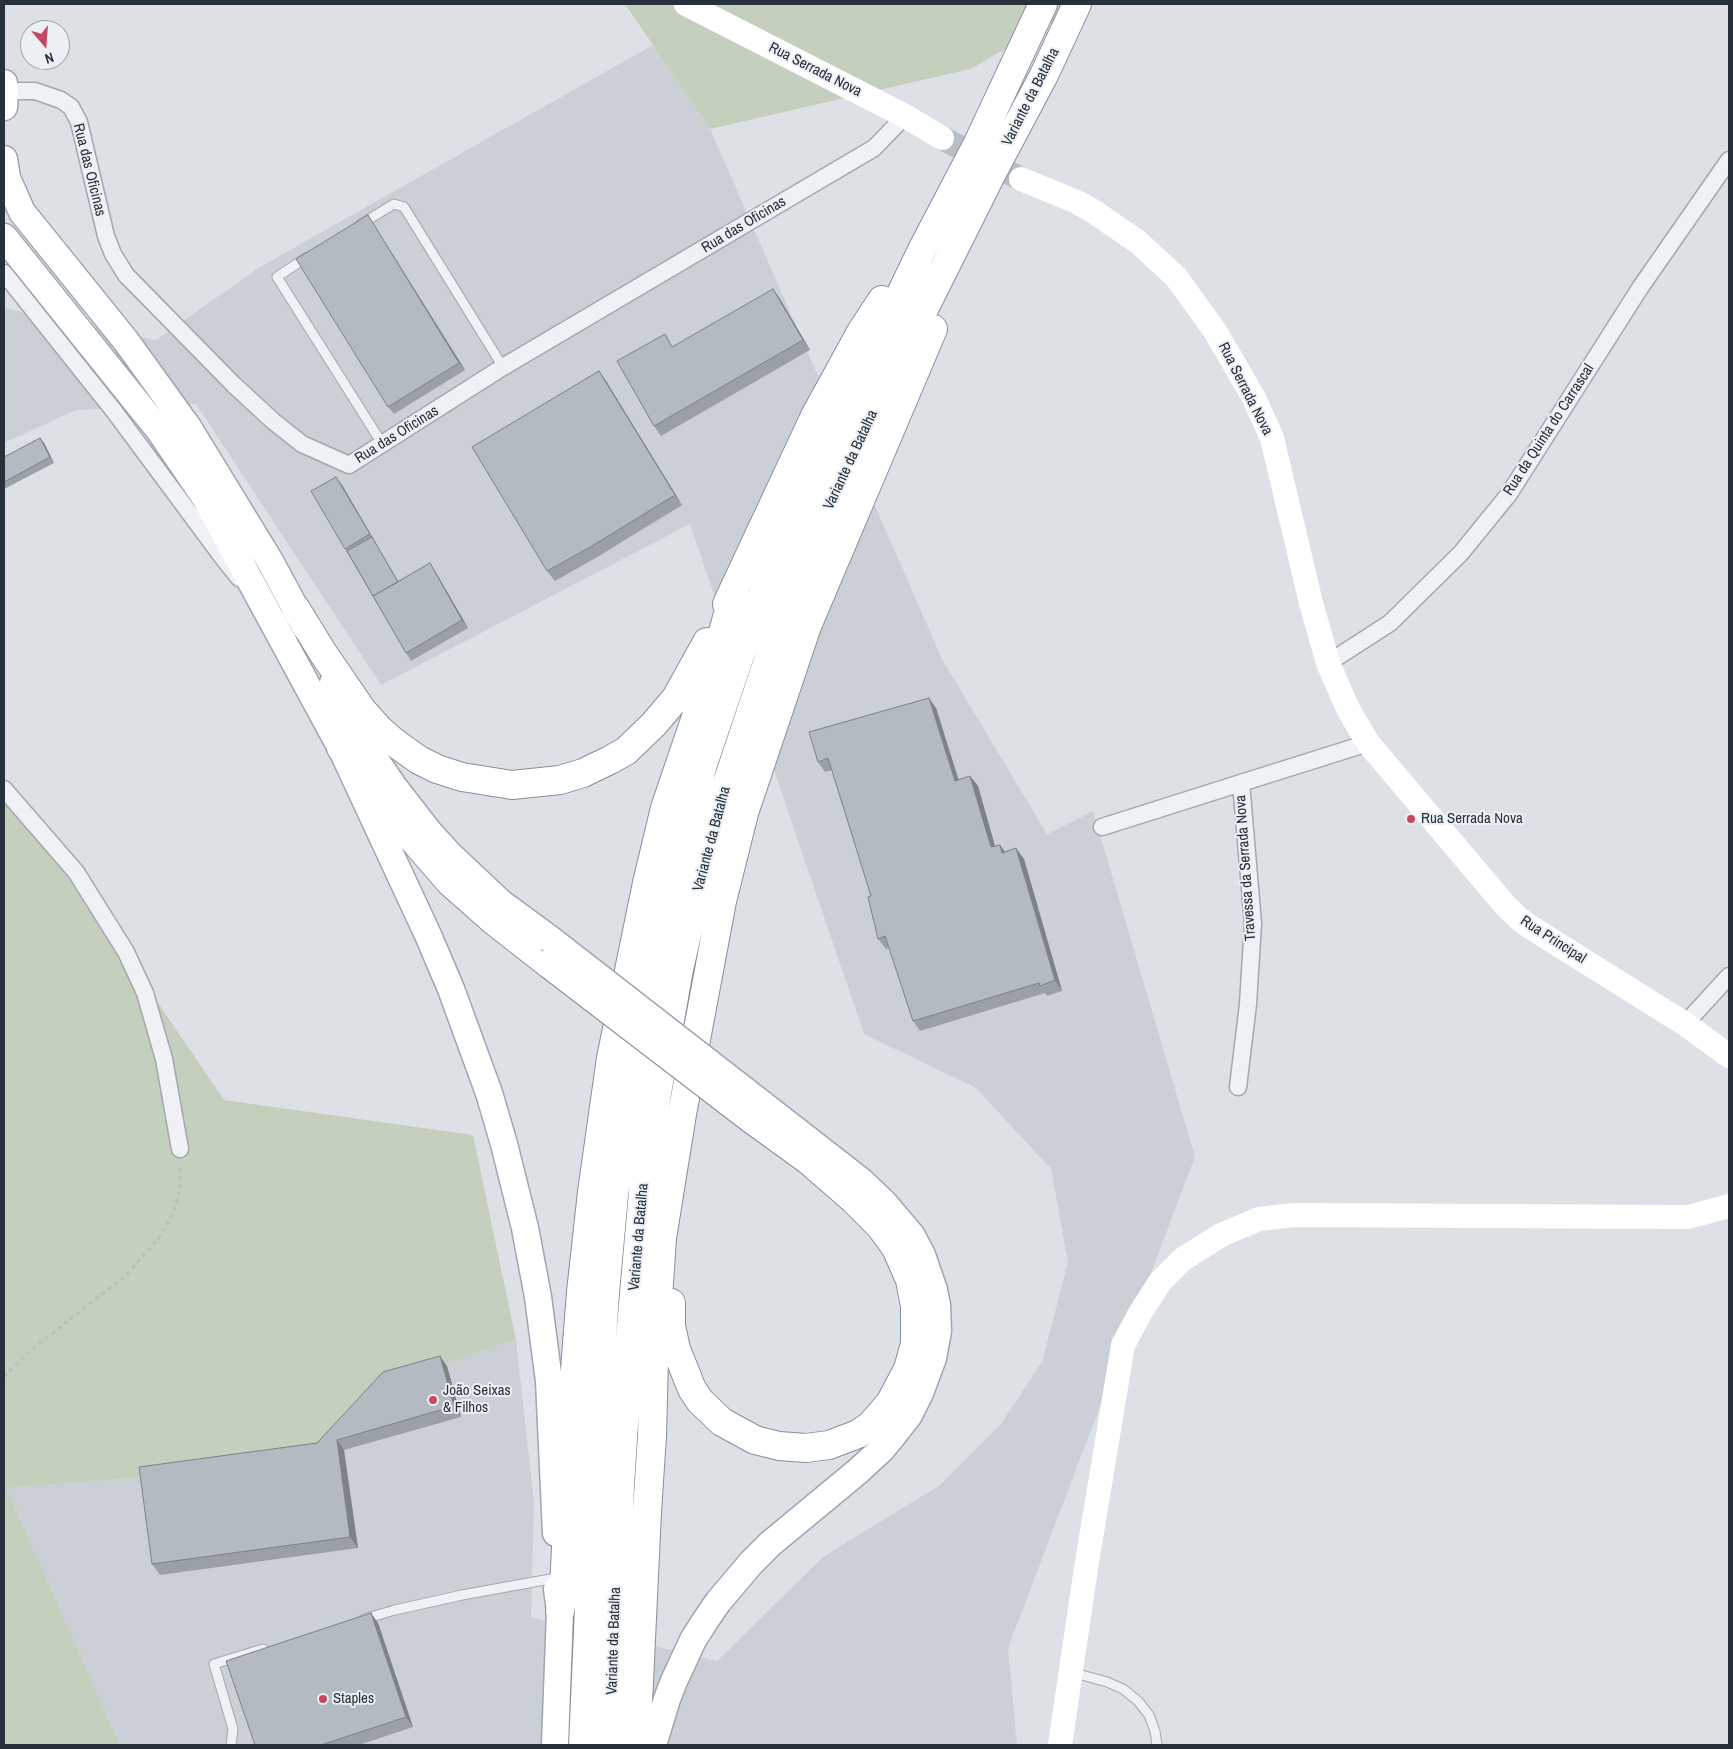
<!DOCTYPE html>
<meta charset="utf-8">
<style>
body{margin:0}
#map{position:relative;width:1733px;height:1749px;overflow:hidden;background:#dde1e6;font-family:"Archivo Narrow",sans-serif}
canvas{display:block}
.frame{position:absolute;inset:0;border:5px solid #27303b;pointer-events:none}
.north{position:absolute;left:20px;top:20px;width:50px;height:50px;box-sizing:border-box;background:#ecf0f4;border:1px solid #9da3aa;border-radius:50%;rotate:162deg;font-size:14px;font-weight:700;line-height:20px;text-align:center;color:#27303b}
.north::after{content:'';display:block;margin:auto;width:18px;height:22px;background:#c54862;clip-path:polygon(50% 0,100% 100%,50% 72%,0 100%)}
</style>
<div id="map">
<canvas width="1733" height="1749"></canvas>
<div class="frame"></div>
<div class="north">N</div>
</div>
<script>
const ctx = document.querySelector('canvas').getContext('2d');
ctx.lineJoin = 'round';
function paint(path, color) {
  ctx.fillStyle = color;
  ctx.fill(path, 'evenodd');
}
function shape(rows) {
  const path = new Path2D();
  for (const r of rows) {
    path.moveTo(r[0], r[1]);
    for (let i = 2; i < r.length; i += 2) path.lineTo(r[i], r[i + 1]);
  }
  return path;
}
function trace(path, color, width, dash) {
  ctx.strokeStyle = color;
  ctx.lineWidth = width;
  ctx.lineCap = dash ? 'butt' : 'round';
  ctx.setLineDash(dash || []);
  ctx.stroke(path);
}
function drawText(font, color, halo, rows, align = 'center') {
  ctx.font = font + ' "Archivo Narrow",sans-serif';
  ctx.lineWidth = 4;
  ctx.setLineDash([]);
  ctx.textBaseline = 'middle';
  ctx.strokeStyle = halo;
  ctx.fillStyle = color;
  for (const [text, x, y, turn = 0] of rows) {
    ctx.save();
    ctx.translate(x, y);
    ctx.rotate((+turn || 0) * Math.PI / 180);
    ctx.textAlign = isNaN(turn) ? turn : align;
    if (halo) ctx.strokeText(text, 0, 0);
    ctx.fillText(text, 0, 0);
    ctx.restore();
  }
}
paint(shape([
 [653,45,710,129,942,659,1047,834,1093,811,1195,1157,1008,1648,1017,1745,120,1745,5,1488,147,1477,390,1383,516,1340,534,1502,531,1617,717,1661,823,1557,940,1485,1001,1424,1042,1362,1068,1262,1051,1169,976,1088,864,1034,690,524,381,685,196,404,76,410,4,443,4,308,156,340,260,267]
]), '#cbd0d7');
paint(shape([
 [625,4,1084,4,970,69,710,129],
 [4,787,71,875,224,1100,473,1135,516,1340,390,1383,324,1453,147,1477,6,1488,120,1745,4,1745]
]), '#c4cfbe');
trace(shape([
 [942,138,1021,179]
]), '#b9bec4', 24, [24, 12]);
const lane = shape([
 [361,224,394,204,404,207,503,367],
 [307,257,277,277,383,445],
 [364,1619,395,1610,462,1595,556,1578],
 [1071,1672,1107,1682,1123,1689,1138,1701,1149,1715,1155,1731,1157,1745],
 [231,1745,233,1729,214,1664,263,1649]
]);
const street = shape([
 [5,91,35,91,61,100,71,107,79,122,106,236,113,254,126,275,234,385,273,421,302,444,349,465,503,367,874,148,905,116],
 [4,273,114,411,223,558,239,578],
 [1328,663,1390,623,1461,553,1509,494,1640,288,1729,160],
 [4,789,76,872,126,952,145,993,164,1059,180,1149],
 [1102,827,1241,783],
 [1685,1024,1729,976],
 [1238,1087,1248,1004,1253,923,1241,783,1368,743]
]);
const primary = shape([
 [4,83,5,91,4,107],
 [4,159,7,178,22,212,126,341,188,427,270,561,306,628],
 [4,237,159,430,206,499,341,748,428,935,451,989,489,1093,504,1144,525,1228,538,1297,549,1381,556,1533],
 [333,683,352,720,377,762,394,787,429,832,450,855,501,903,550,939],
 [555,1745,560,1611,557,1589],
 [653,1745,667,1699,674,1681,693,1640,705,1621,718,1602,751,1563,770,1544,857,1472,881,1450,891,1438,909,1415,920,1393,933,1358,938,1331,937,1305,934,1290,922,1255,912,1236,884,1203,861,1181,757,1100]
]);
const highway = shape([
 [727,604,815,416,861,332,882,300],
 [296,609,323,653,362,710,379,729,395,743,419,760,437,769,462,777,512,785,560,780,583,773,610,760,626,751,654,724,676,698,707,642],
 [341,748,404,829,450,882,494,921,549,964],
 [671,1303,671,1326,676,1349,692,1389,700,1401,722,1422,755,1440,779,1446,806,1448,829,1445,858,1434,871,1425,890,1403,908,1369,915,1344,915,1306,910,1280,896,1248,880,1226,854,1200,808,1160,750,1118],
 [560,1611,564,1589,574,1383,581,1292,592,1192,611,1058,647,883,665,808,714,664,735,589],
 [583,1745,599,1381,605,1293,614,1195,632,1073,672,879,703,764,740,655,767,583,814,474,922,250,978,143,1043,4],
 [610,1745,620,1485,628,1361,645,1170,657,1093,679,969,701,873,717,813,788,601,844,474,912,333,991,175,1044,75,1077,4],
 [636,1745,647,1512,652,1436,654,1358,662,1238,682,1114,722,901,744,813,807,626,933,329]
]);
trace(lane, '#a3a8af', 11);
trace(street, '#a3a8af', 19);
trace(primary, '#9da6b1', 29);
trace(highway, '#858f9b', 30);
trace(shape([
 [4,1377,29,1352,125,1276,159,1238,172,1216,180,1189,180,1165]
]), '#bbbfc4', 3, [4, 4]);
trace(lane, '#eff1f4', 9);
trace(street, '#eff1f4', 16);
trace(shape([
 [686,4,905,116,942,138],
 [1021,179,1077,202,1093,211,1138,242,1176,277,1215,331,1254,398,1272,438,1311,603,1328,663,1348,709,1368,743,1504,904,1516,916,1527,925,1685,1024,1729,1056],
 [1060,1745,1086,1568,1123,1345,1139,1315,1160,1282,1183,1259,1221,1235,1259,1219,1294,1215,1688,1217,1729,1206]
]), '#fff', 24);
trace(primary, '#fff', 26);
trace(highway, '#fff', 28);
const primaryBridge = shape([
 [550,939,757,1100]
]);
const highwayBridge = shape([
 [549,964,750,1118]
]);
trace(primaryBridge, '#9da6b1', 29, []);
trace(highwayBridge, '#858f9b', 30, []);
trace(primaryBridge, '#fff', 26);
trace(highwayBridge, '#fff', 28);
paint(shape([
 [368,215,465,370,394,414,388,407],
 [773,289,780,299,810,350,661,436,654,426],
 [599,371,606,381,682,505,599,556,555,581,547,571],
 [40,438,44,443,54,463,4,489,4,457],
 [342,485,398,581,435,571,468,628,411,661,406,653,345,549],
 [936,708,959,780,970,776,978,786,995,846,1000,845,1005,852,1024,859,1062,991,1047,996,1045,993,920,1031,913,1021,889,948,886,949,878,939,871,896,832,770,825,772,818,762],
 [447,1366,461,1417,344,1450,358,1548,160,1575,152,1564,317,1443],
 [378,1623,413,1727,359,1745,255,1745]
]), '#9ba0a7');
paint(shape([
 [368,215,373,223,465,370,459,363],
 [773,289,780,299,810,350,803,340],
 [599,371,606,381,682,505,675,495],
 [40,438,44,443,54,463,50,457],
 [336,477,342,485,403,590,370,534],
 [430,563,435,571,468,628,462,620],
 [929,698,936,708,962,792,955,781],
 [970,776,978,786,998,857,991,847],
 [1000,845,1007,855,1002,853],
 [1016,848,1024,859,1062,991,1055,980],
 [440,1356,447,1366,461,1417,454,1406],
 [337,1440,344,1450,358,1548,350,1537],
 [371,1613,378,1623,413,1727,406,1717]
]), '#7e8288');
const building = shape([
 [368,215,459,363,388,407,296,259,368,215],
 [773,289,803,340,654,426,617,361,665,334,672,347,773,289],
 [599,371,675,495,592,546,547,571,472,447,599,371],
 [40,438,50,457,4,482,4,457,40,438],
 [336,477,370,534,345,549,311,491,336,477],
 [372,537,398,582,373,596,347,551,372,537],
 [430,563,462,620,406,653,373,596,430,563],
 [929,698,955,781,970,776,991,847,1000,845,1002,853,1016,848,1055,980,1040,986,1039,983,913,1021,885,936,878,939,868,897,871,896,828,758,818,762,809,732,929,698],
 [440,1356,454,1406,337,1440,350,1537,152,1564,139,1467,317,1443,383,1372,440,1356],
 [371,1613,406,1717,321,1745,255,1745,226,1661,371,1613]
]);
paint(building, '#b4bac2');
trace(building, '#7e8288', 1);
for (const [x, y, r, color] of [
 [1411,819,5,"#c54862"],
 [433,1400,5,"#c54862"],
 [323,1699,5,"#c54862"]
]) {
  const dot = new Path2D();
  dot.arc(x, y, r, 0, 2 * Math.PI);
  ctx.fillStyle = color;
  ctx.fill(dot);
  trace(dot, '#ecf0f4', 2);
}
drawText('15px', '#27303b', '#ecf0f4', [
 ["Rua Serrada Nova",815,70,27],
 ["Variante da Batalha",1031,97,-63],
 ["Rua das Oficinas",89,170,76],
 ["Rua das Oficinas",744,225,-31],
 ["Rua Serrada Nova",1245,389,63],
 ["Rua da Quinta do Carrascal",1549,430,-57],
 ["Rua das Oficinas",397,435,-32],
 ["Variante da Batalha",851,460,-65],
 ["Variante da Batalha",712,839,-75],
 ["Travessa da Serrada Nova",1246,868,-94],
 ["Rua Principal",1553,940,33],
 ["Variante da Batalha",639,1237,-85],
 ["Variante da Batalha",614,1641,-88]
]);
drawText('15px', '#27303b', '#ecf0f4', [
 ["Rua Serrada Nova",1421,819],
 ["João Seixas",443,1391],
 ["& Filhos",443,1408],
 ["Staples",333,1699]
], 'left');
</script>
